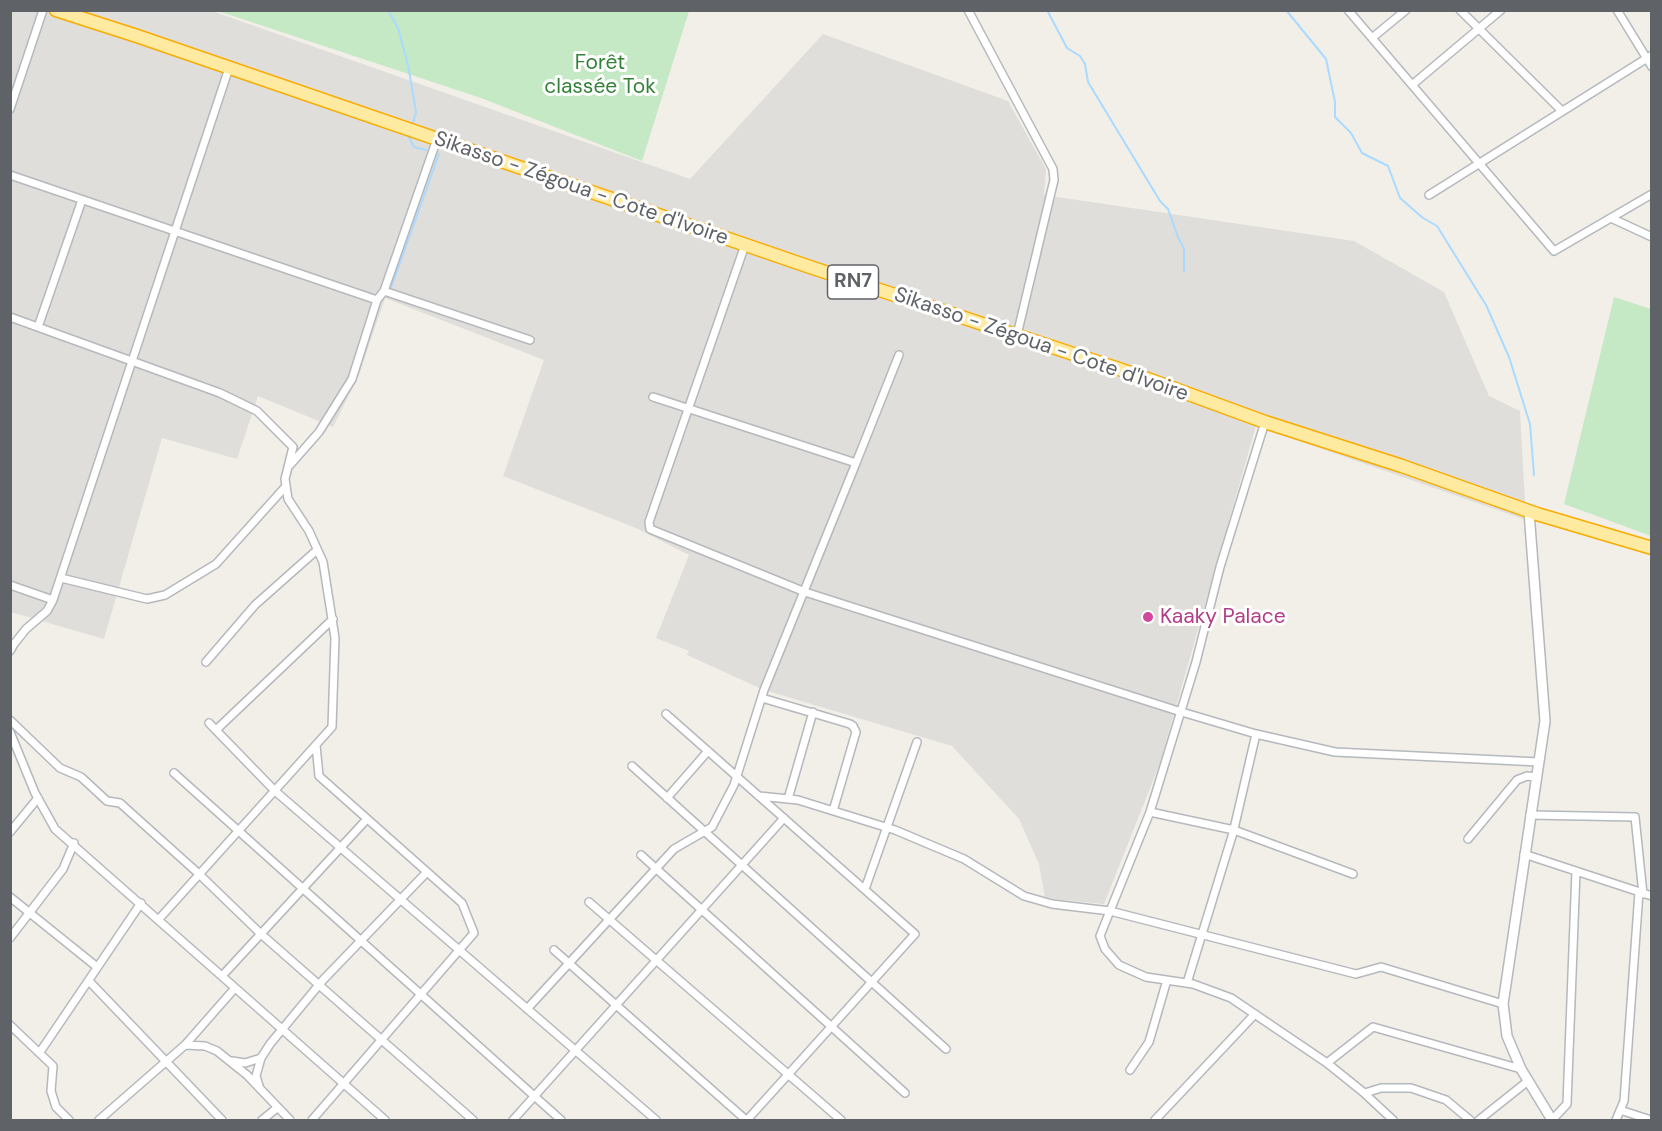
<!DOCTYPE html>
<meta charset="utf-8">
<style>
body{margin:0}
#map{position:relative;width:1662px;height:1131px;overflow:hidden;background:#f1efe8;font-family:"DM Sans",sans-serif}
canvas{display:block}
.frame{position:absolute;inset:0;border:12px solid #5f6368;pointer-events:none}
</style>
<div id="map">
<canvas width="1662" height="1131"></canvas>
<div class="frame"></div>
</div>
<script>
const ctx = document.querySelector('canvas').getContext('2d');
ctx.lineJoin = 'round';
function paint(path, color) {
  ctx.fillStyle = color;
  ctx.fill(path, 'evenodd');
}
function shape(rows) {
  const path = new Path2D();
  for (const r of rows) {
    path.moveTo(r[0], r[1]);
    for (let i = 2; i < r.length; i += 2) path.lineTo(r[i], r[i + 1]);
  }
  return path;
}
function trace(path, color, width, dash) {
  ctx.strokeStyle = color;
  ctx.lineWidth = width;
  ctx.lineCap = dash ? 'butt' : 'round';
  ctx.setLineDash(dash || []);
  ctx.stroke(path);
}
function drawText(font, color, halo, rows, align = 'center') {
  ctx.font = font + ' "DM Sans",sans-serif';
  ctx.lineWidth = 6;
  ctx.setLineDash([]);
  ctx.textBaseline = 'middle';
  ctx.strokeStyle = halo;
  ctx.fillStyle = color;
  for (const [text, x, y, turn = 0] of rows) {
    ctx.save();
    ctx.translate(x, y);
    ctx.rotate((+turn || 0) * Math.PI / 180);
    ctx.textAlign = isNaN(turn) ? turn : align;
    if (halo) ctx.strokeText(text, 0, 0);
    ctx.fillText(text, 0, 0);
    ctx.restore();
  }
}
paint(shape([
 [11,11,212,11,690,179,823,34,1008,101,1046,169,1044,195,1354,241,1444,292,1489,396,1520,411,1526,520,1256,426,1160,763,1104,904,1045,898,1039,864,1019,819,952,746,764,690,687,655,689,651,656,638,689,555,636,528,503,476,544,360,385,298,359,375,333,427,258,396,237,459,162,438,104,639,11,612]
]), '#e0deda');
paint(shape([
 [218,11,689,10,689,11,642,161,481,98],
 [1614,297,1651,309,1651,536,1564,504]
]), '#c5e8c5');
trace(shape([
 [388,10,398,28,408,65,416,112,413,123],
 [1047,10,1067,48,1080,56,1085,64,1088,82,1160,201,1168,209,1178,237,1184,249,1184,271],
 [1286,10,1326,59,1335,102,1335,117,1351,133,1362,153,1388,166,1400,198,1423,218,1437,226,1486,305,1509,357,1530,424,1534,475],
 [409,137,414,147,426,150],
 [391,288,439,154]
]), '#aadaff', 2);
const minor = shape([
 [968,10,1053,169,1054,180,1017,335],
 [1348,10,1554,251,1652,194],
 [1460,10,1562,111],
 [1617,10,1652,67],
 [1372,38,1406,10],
 [1412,85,1501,10],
 [10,109,43,10],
 [10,175,377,300,384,291,437,139],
 [1429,195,1652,55],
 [1611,218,1652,237],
 [745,245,649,522,650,529,805,592,1175,710,1256,734,1335,752,1539,762],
 [384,291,530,340],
 [10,317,220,393,257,411,293,447,285,479,288,499,309,531,323,562,335,638,332,727,159,919],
 [38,327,82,200],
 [856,463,899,355],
 [290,465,319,432,352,379,377,300],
 [61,578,147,599,165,595,216,564,286,486],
 [10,585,53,600],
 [10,651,14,644,26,629,47,611,53,600,229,68],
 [206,662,255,605,317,550],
 [762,698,850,724,853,726,856,732,833,811],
 [666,714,915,934,747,1120],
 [10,720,60,768,81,777,107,801,120,803,199,874,261,934,473,1120],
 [209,723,275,791,656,1120],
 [216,730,333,619],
 [10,732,35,793,55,829,385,1120],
 [632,766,946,1049],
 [174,773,561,1120],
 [759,796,798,800,895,830,964,859,1024,896,1052,904,1110,911,1150,812,1196,662,1220,567,1265,422],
 [667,798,708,751],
 [788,799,813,712],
 [1150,812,1234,830,1353,874],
 [1530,815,1635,817,1643,894],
 [10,832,38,798],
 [1468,839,1517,780,1527,776,1536,777],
 [1524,854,1652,896],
 [641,855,905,1093],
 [865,889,917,742],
 [10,897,97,967],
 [589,902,841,1120],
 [10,938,63,869,74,843],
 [554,950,746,1120],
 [222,976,367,819],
 [89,981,222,1120],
 [1187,983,1233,833,1256,734],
 [527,1009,674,849,712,827,734,785,764,690,856,463,653,397],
 [10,1025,53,1066,51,1091,56,1107,69,1120],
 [185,1045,205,1046,217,1051,247,1075,290,1120],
 [40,1052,141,903],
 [232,1061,245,1063,261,1058],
 [1327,1063,1373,1027,1521,1069],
 [1130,1070,1149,1042,1167,980],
 [260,1089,256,1076,261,1058,270,1044,323,980,427,872],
 [1365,1093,1381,1088,1411,1088,1446,1100,1470,1120],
 [1620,1110,1651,1120],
 [99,1120,185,1045,235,988],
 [262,1120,277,1108],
 [312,1120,474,933,462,903,319,776,316,745],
 [513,1120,784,818],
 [1155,1120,1255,1014],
 [1393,1120,1363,1092,1327,1063,1231,998,1193,984,1146,977,1119,965,1105,949,1100,936,1110,911,1356,974,1381,967,1503,1004],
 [1479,1120,1528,1081],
 [1552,1120,1567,1104,1576,871],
 [1616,1120,1624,1101,1639,892]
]);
const tertiary = shape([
 [1529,512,1545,721,1503,1004,1507,1036,1521,1069,1552,1120]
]);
const trunk = shape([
 [56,10,137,36,810,267,1134,374,1265,422,1402,466,1537,514,1652,548]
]);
trace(minor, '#b5b8bc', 10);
trace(tertiary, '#b5b8bc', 12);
trace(trunk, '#f9ab00', 15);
trace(minor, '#fff', 7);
trace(tertiary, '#fff', 9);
trace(trunk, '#feeaa1', 12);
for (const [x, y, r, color] of [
 [1148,617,6,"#d1479c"]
]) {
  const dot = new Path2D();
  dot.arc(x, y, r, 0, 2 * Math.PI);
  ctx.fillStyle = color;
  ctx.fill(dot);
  trace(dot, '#fff', 2);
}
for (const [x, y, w] of [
 [853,282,51]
]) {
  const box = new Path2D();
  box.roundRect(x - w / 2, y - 17, w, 34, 4.5);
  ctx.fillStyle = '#fff';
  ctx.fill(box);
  trace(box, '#5f6368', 1.5);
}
drawText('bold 20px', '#5f6368', null, [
 ["RN7",853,282]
]);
drawText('21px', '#348238', '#fff', [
 ["Forêt",600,63],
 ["classée Tok",600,87]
]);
drawText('21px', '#5f6368', '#fff', [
 ["Sikasso - Zégoua - Cote d'Ivoire",581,189,19],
 ["Sikasso - Zégoua - Cote d'Ivoire",1041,345,19]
]);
drawText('21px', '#b23c85', '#fff', [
 ["Kaaky Palace",1160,617]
], 'left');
</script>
